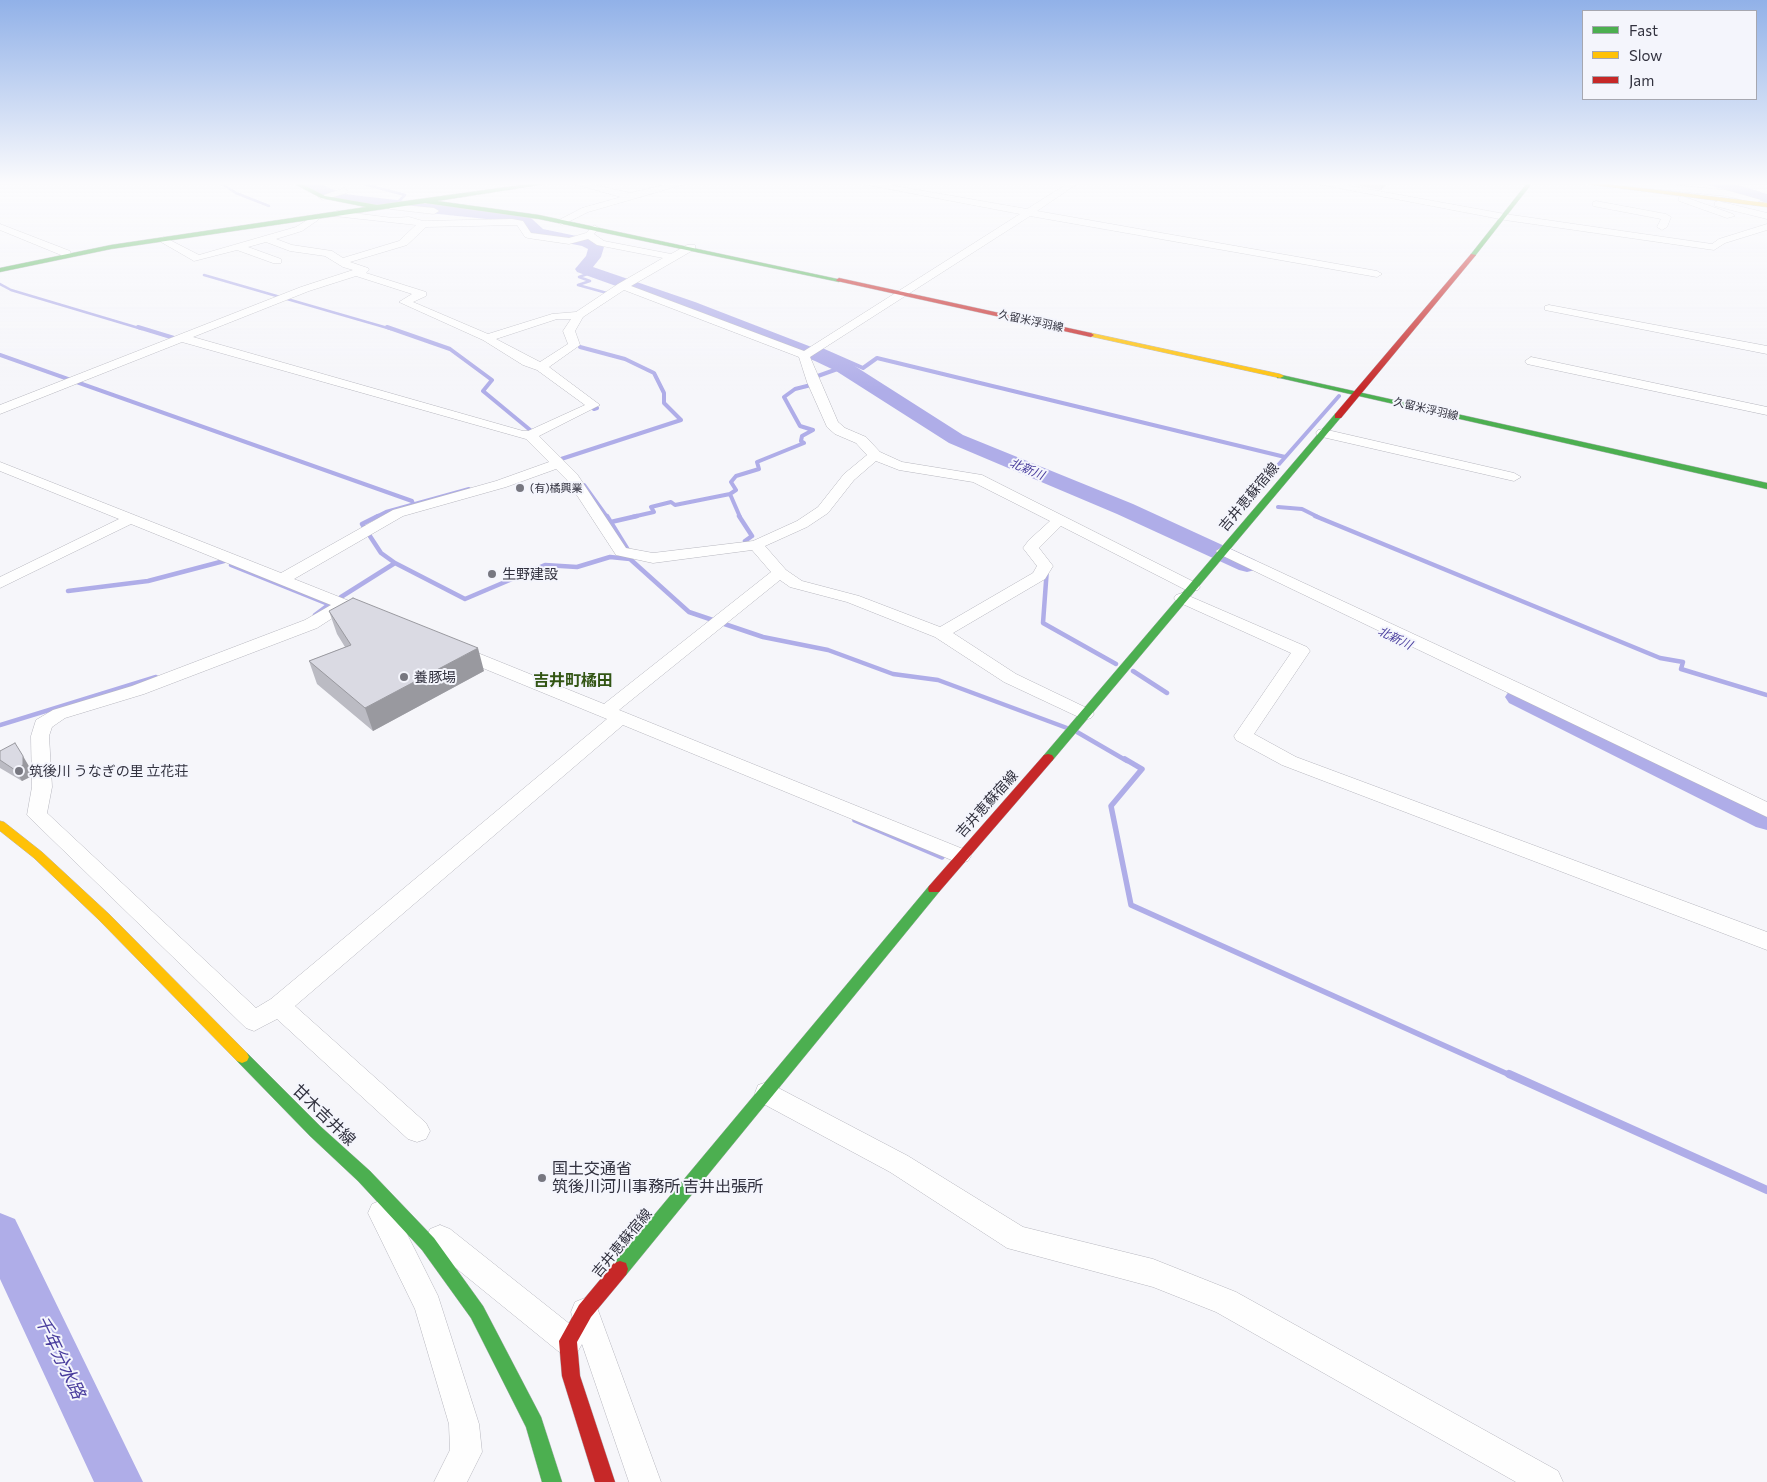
<!DOCTYPE html>
<meta charset="utf-8">
<style>
body{margin:0}
#map{position:relative;width:1767px;height:1482px;overflow:hidden;background:#f6f6fa;font-family:Commissioner,sans-serif}
canvas{display:block}
.legend{position:absolute;left:1582px;top:10px;width:175px;height:90px;box-sizing:border-box;background:#f4f5fc;border:1px solid #a6a7b0;margin:0;padding:6px 9px;list-style:none;font-size:15px;color:#32323f}
.legend li{display:flex;align-items:center;gap:10px;height:25px}
.legend b{width:25px;border:1px solid #a6a7b0}
</style>
<div id="map">
<canvas width="1767" height="1482"></canvas>
<ul class="legend">
<li><b style="height:6px;background:#4caf50"></b>Fast</li>
<li><b style="height:6px;background:#ffc107"></b>Slow</li>
<li><b style="height:6px;background:#c62828"></b>Jam</li>
</ul>
</div>
<script>
const ctx = document.querySelector('canvas').getContext('2d');
ctx.lineJoin = 'round';
function shape(rows) {
  const path = new Path2D();
  for (const r of rows) {
    path.moveTo(r[0], r[1]);
    for (let i = 2; i < r.length; i += 2) path.lineTo(r[i], r[i + 1]);
  }
  return path;
}
function trace(path, color, width, dash) {
  ctx.strokeStyle = color;
  ctx.lineWidth = width;
  ctx.lineCap = dash ? 'butt' : 'round';
  ctx.setLineDash(dash || []);
  ctx.stroke(path);
}
function paint(path, color) {
  ctx.fillStyle = color;
  ctx.fill(path, 'evenodd');
}
function drawText(font, color, halo, rows, align = 'center') {
  ctx.font = font + ' Commissioner,"Noto Sans JP",sans-serif';
  ctx.lineWidth = 4;
  ctx.setLineDash([]);
  ctx.textBaseline = 'middle';
  ctx.strokeStyle = halo;
  ctx.fillStyle = color;
  for (const [text, x, y, turn = 0] of rows) {
    ctx.save();
    ctx.translate(x, y);
    ctx.rotate((+turn || 0) * Math.PI / 180);
    ctx.textAlign = isNaN(turn) ? turn : align;
    if (halo) ctx.strokeText(text, 0, 0);
    ctx.fillText(text, 0, 0);
    ctx.restore();
  }
}
trace(shape([
 [219,182,236,193,269,206],
 [367,185,405,195,397,203],
 [593,272,579,277,590,281,578,285,607,293,604,295],
 [204,275,391,329],
 [0,284,11,290,142,329]
]), '#afade8', 2.5);
trace(shape([
 [138,327,174,338],
 [387,327,450,349,492,380,483,391,535,434],
 [822,350,863,368,877,358,1285,457],
 [0,355,412,501,413,504],
 [815,377,843,367],
 [594,409,597,408],
 [555,461,681,420,664,403,664,393,654,373,625,359,580,347],
 [584,485,607,517],
 [730,494,740,517],
 [1251,496,1339,396],
 [1278,507,1302,509,1318,517],
 [376,517,386,512,469,489],
 [632,517,654,512,651,507,671,502,675,505,730,494,736,490,731,482,736,476,759,469,757,462,804,443,801,441,802,436,813,430,800,426,784,397,795,389,811,385,810,382]
]), '#afade8', 4);
trace(shape([
 [378,516,362,524,381,553,395,563,465,599,545,565,577,567,610,557,630,559],
 [607,516,628,550,630,559,689,612,763,637,828,650,893,674,938,680,1067,728],
 [739,516,752,536,745,541],
 [1315,516,1660,658,1683,662,1681,669,1767,695],
 [611,522,637,516],
 [231,565,333,606],
 [1047,568,1043,623,1116,664],
 [68,591,148,581,224,561],
 [341,597,395,563],
 [315,615,327,606],
 [1133,671,1167,693],
 [0,725,156,677],
 [1077,732,1127,761]
]), '#afade8', 4.5);
trace(shape([
 [1125,759,1142,769,1111,806,1131,905,1512,1076],
 [855,820,942,857]
]), '#afade8', 5.5);
trace(shape([
 [1509,1074,1767,1190]
]), '#afade8', 8);
paint(shape([
 [297,182,315,182,344,194,518,214,531,218,543,229,591,239,604,247,601,257,593,267,695,302,827,353,850,363,963,435,1133,504,1255,560,1259,565,1255,570,1247,572,1239,570,1117,514,949,443,836,371,815,361,683,310,577,272,575,269,586,256,588,249,582,246,533,236,521,224,515,222,400,210,330,199,297,182],
 [1707,182,1729,182,1767,194,1767,203,1709,185,1707,182],
 [1519,689,1529,691,1767,806,1767,830,1756,827,1509,703,1505,697,1509,691,1519,689],
 [0,1213,15,1219,143,1482,94,1482,0,1279,0,1213]
]), '#afade8');
const street = shape([
 [566,182,583,182,630,193,676,182,692,182,588,212,562,225,557,222,559,220,582,208,621,197,566,182],
 [852,182,873,182,1027,209,1070,182,1080,182,1037,211,1377,271,1382,274,1377,277,1030,216,810,357,838,422,845,428,866,437,880,452,902,462,982,475,1198,584,1200,587,1198,590,1186,590,1061,526,1039,548,1053,566,1045,579,953,633,1016,674,1091,710,1094,714,1091,718,1085,720,1004,682,935,637,847,602,790,587,780,580,619,710,968,851,971,856,968,861,961,863,954,861,623,725,295,1006,426,1123,430,1131,426,1139,417,1142,408,1139,277,1019,254,1031,246,1028,27,815,32,787,31,736,36,720,53,710,132,686,305,620,331,605,131,524,0,588,0,577,119,519,0,471,0,462,281,573,393,510,496,481,549,462,526,439,182,342,0,414,0,405,301,287,353,270,343,267,325,256,290,251,266,242,248,247,281,259,281,263,273,263,237,250,194,261,161,242,161,238,164,237,199,255,296,227,315,215,320,218,318,220,302,231,276,239,292,245,332,251,343,258,399,241,416,225,334,216,334,212,337,211,393,218,409,217,423,221,512,219,523,221,531,233,569,238,586,233,594,225,599,228,594,234,604,241,671,254,687,245,695,245,695,249,631,286,804,351,1020,214,852,182],
 [517,225,525,237,528,238,569,244,588,239,597,245,663,258,618,284,576,312,552,314,488,334,413,302,426,296,426,292,366,273,369,270,368,268,350,262,407,245,426,227,517,225],
 [356,276,412,294,399,302,483,340,523,365,537,370,585,405,528,431,523,431,193,337,309,291,356,276],
 [624,290,799,357,807,382,827,427,835,434,856,443,867,455,844,474,818,507,797,521,753,541,653,553,626,548,577,474,539,436,600,405,549,367,580,345,575,331,583,317,624,290],
 [557,319,571,319,563,331,568,344,540,362,496,339,557,319],
 [876,461,899,470,973,482,1050,521,1029,540,1023,548,1037,566,1033,573,940,627,859,596,802,581,786,570,765,546,807,527,828,513,854,480,876,461],
 [556,469,567,480,616,555,653,563,752,550,771,572,604,704,463,647,451,647,448,651,451,655,607,719,271,999,256,1008,47,813,52,787,49,736,52,727,65,718,144,694,317,628,345,610,357,610,359,607,357,604,294,579,403,516,506,487,556,469],
 [1307,182,1329,182,1505,214,1712,244,1719,239,1767,224,1767,230,1725,243,1714,250,1505,220,1307,182],
 [1609,182,1643,182,1726,190,1761,200,1756,203,1726,196,1613,185,1609,182],
 [344,188,348,191,347,193,323,200,318,197,344,188],
 [1682,196,1733,214,1735,216,1727,218,1679,201,1679,197,1682,196],
 [1596,201,1666,214,1671,217,1667,227,1662,230,1657,227,1661,219,1593,206,1593,202,1596,201],
 [1718,201,1767,213,1767,219,1715,206,1715,202,1718,201],
 [393,204,434,208,439,211,434,214,390,209,388,207,393,204],
 [0,224,70,251,71,255,62,257,61,255,0,230,0,224],
 [1549,305,1767,346,1767,354,1545,310,1545,306,1549,305],
 [1531,357,1767,407,1767,415,1527,364,1525,361,1531,357],
 [1323,429,1514,473,1521,477,1514,481,1318,436,1316,433,1318,430,1323,429],
 [1224,546,1534,690,1767,802,1767,817,1219,554,1216,551,1224,546],
 [1182,593,1307,647,1310,651,1254,734,1296,757,1767,932,1767,950,1282,765,1236,740,1234,736,1291,653,1176,601,1174,598,1176,595,1182,593],
 [767,1082,908,1156,1023,1227,1153,1259,1236,1292,1558,1471,1563,1482,1516,1482,1216,1312,1153,1287,1007,1248,890,1172,758,1101,755,1093,758,1085,767,1082],
 [382,1200,392,1204,438,1296,479,1424,482,1452,467,1482,434,1482,450,1450,449,1424,415,1309,368,1213,372,1204,382,1200],
 [440,1225,450,1229,576,1329,571,1312,575,1302,585,1298,595,1302,661,1482,629,1482,582,1344,578,1351,568,1356,558,1351,430,1247,426,1238,430,1229,440,1225]
]);
const fast = shape([
 [291,182,298,182,325,196,377,205,543,182,558,182,437,201,539,215,842,280,839,282,539,219,425,203,111,249,0,272,0,268,111,245,366,207,321,198,291,182],
 [1528,182,1533,182,1475,256,1471,256,1471,254,1528,182],
 [1277,374,1767,483,1767,489,1280,378,1277,378,1277,374],
 [1335,414,1342,416,1052,761,1044,761,1042,758,1044,755,1335,414],
 [934,884,939,886,940,889,939,892,626,1275,620,1277,614,1275,612,1269,614,1263,929,886,934,884],
 [242,1051,247,1053,320,1126,370,1171,434,1238,483,1306,541,1417,562,1482,542,1482,526,1427,471,1318,422,1250,358,1181,310,1136,237,1061,235,1057,237,1053,242,1051]
]);
const slow = shape([
 [1571,182,1589,182,1767,203,1767,207,1571,182],
 [1091,333,1280,374,1284,376,1280,378,1089,336,1089,334,1091,333],
 [0,821,4,822,42,852,109,914,247,1053,249,1057,247,1061,242,1063,237,1061,99,920,34,858,0,831,0,821]
]);
const jam = shape([
 [1471,254,1476,255,1341,418,1335,418,1335,414,1471,254],
 [839,278,1091,333,1094,335,1091,337,837,281,836,280,839,278],
 [1048,754,1052,755,1054,758,1052,761,939,892,929,892,928,889,929,886,1044,755,1048,754],
 [620,1261,626,1263,628,1269,626,1275,591,1317,577,1342,580,1376,615,1482,595,1482,562,1376,559,1341,579,1305,614,1263,620,1261]
]);
trace(street, '#b7b7bf', 1);
trace(fast, '#b7b7bf', 1);
trace(slow, '#b7b7bf', 1);
trace(jam, '#b7b7bf', 1);
paint(street, '#fefefe');
paint(fast, '#4caf50');
paint(slow, '#ffc107');
paint(jam, '#c62828');
paint(shape([
 [1340,182,1388,182,1381,190],
 [329,611,484,671,373,731,317,684,309,661,345,647,337,634],
 [0,751,30,768,30,777,22,781,0,768]
]), '#bbbbc3');
paint(shape([
 [1383,182,1388,182,1381,190],
 [478,648,484,671,373,731,365,708],
 [23,756,30,768,30,777,22,781,15,770]
]), '#99999f');
const building = shape([
 [353,598,478,648,365,708,309,661,351,645,329,611,353,598],
 [15,743,23,756,23,765,15,770,0,760,0,751,15,743]
]);
paint(building, '#dadae3');
trace(building, '#99999f', 1);
const sky = ctx.createLinearGradient(0, 0, 0, 390);
sky.addColorStop(0, '#91b1e8');
sky.addColorStop(0.47, '#fbfbfd');
sky.addColorStop(1, '#fbfbfd00');
ctx.fillStyle = sky;
ctx.fillRect(0, 0, 1767, 390);
for (const [x, y, r, color] of [
 [520,488,5,"#777780"],
 [492,574,5,"#777780"],
 [404,677,5,"#777780"],
 [19,771,5,"#777780"],
 [542,1178,5,"#777780"]
]) {
  const dot = new Path2D();
  dot.arc(x, y, r, 0, 2 * Math.PI);
  ctx.fillStyle = color;
  ctx.fill(dot);
  trace(dot, '#f4f5fc', 2);
}
drawText('11px', '#32323f', '#f4f5fc', [
 ["久留米浮羽線",1031,321,12],
 ["久留米浮羽線",1426,409,13]
]);
drawText('11px', '#32323f', '#f4f5fc', [
 ["(有)橘興業",530,488]
], 'left');
drawText('italic 12px', '#493d9d', '#f4f5fc', [
 ["北新川",1027,469,23],
 ["北新川",1395,638,26]
]);
drawText('14px', '#32323f', '#f4f5fc', [
 ["吉井恵蘇宿線",1249,497,-50],
 ["吉井恵蘇宿線",987,804,-48],
 ["吉井恵蘇宿線",622,1243,-50]
]);
drawText('14px', '#32323f', '#f4f5fc', [
 ["生野建設",502,574],
 ["養豚場",414,677],
 ["筑後川 うなぎの里 立花荘",29,771]
], 'left');
drawText('bold 16px', '#325514', '#f4f5fc', [
 ["吉井町橘田",573,681]
]);
drawText('16px', '#32323f', '#f4f5fc', [
 ["甘木吉井線",324,1115,44]
]);
drawText('16px', '#32323f', '#f4f5fc', [
 ["国土交通省",552,1169],
 ["筑後川河川事務所 吉井出張所",552,1187]
], 'left');
drawText('italic 18px', '#493d9d', '#f4f5fc', [
 ["千年分水路",60,1357,64]
]);
</script>
